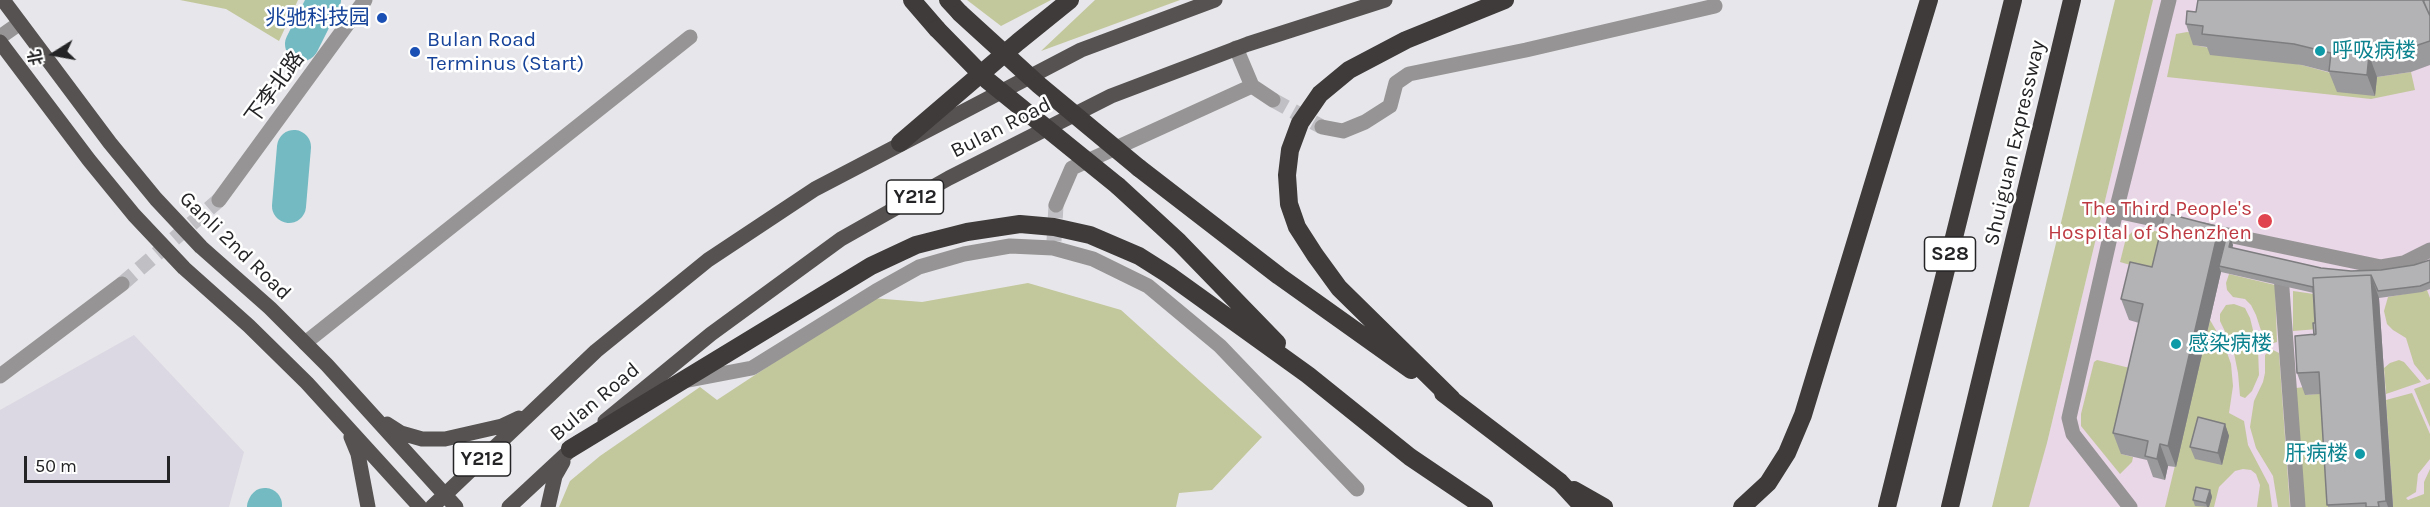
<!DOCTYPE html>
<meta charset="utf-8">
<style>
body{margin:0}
#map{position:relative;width:2430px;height:507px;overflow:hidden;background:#e7e6ea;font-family:Karla,"Noto Sans SC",sans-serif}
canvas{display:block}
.north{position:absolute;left:24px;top:24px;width:60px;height:60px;-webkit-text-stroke:4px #fff;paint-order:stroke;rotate:259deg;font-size:16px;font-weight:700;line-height:24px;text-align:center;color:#242325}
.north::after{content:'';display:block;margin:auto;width:21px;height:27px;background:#242325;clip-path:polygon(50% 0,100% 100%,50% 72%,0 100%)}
.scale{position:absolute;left:24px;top:456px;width:146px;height:27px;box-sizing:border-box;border:3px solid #242325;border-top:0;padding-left:8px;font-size:18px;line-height:21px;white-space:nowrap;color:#242325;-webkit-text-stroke:4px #fff;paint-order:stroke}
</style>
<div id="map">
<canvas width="2430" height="507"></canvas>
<div class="north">北</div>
<div class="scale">50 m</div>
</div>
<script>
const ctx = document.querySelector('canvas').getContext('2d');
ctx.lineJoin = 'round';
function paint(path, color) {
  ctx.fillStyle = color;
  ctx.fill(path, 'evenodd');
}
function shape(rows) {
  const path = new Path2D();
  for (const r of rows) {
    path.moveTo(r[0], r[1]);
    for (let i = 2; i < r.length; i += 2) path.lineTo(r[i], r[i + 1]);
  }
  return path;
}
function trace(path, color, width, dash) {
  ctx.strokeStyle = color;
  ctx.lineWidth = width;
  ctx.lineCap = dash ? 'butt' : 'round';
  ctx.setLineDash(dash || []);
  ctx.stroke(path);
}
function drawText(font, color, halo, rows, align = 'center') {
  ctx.font = font + ' Karla,"Noto Sans SC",sans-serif';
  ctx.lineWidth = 5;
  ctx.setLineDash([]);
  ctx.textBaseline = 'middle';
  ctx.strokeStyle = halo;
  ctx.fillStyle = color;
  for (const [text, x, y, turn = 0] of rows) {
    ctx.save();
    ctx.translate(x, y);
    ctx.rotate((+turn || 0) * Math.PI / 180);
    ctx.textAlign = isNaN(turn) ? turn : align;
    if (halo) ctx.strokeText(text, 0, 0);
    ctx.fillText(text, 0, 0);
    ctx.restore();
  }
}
paint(shape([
 [134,335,244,452,229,507,0,507,0,410]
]), '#dcd8e3');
paint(shape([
 [2153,0,2430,0,2430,507,2026,507,2047,443]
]), '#e9d6e7');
paint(shape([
 [180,0,298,0,279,41,226,9],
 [967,0,1051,0,1001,26],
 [1095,0,1180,0,1041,51],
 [2115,0,2153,0,2047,443,2029,507,1992,507],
 [2187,32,2195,33,2194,45,2302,65,2338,75,2377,77,2411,72,2415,90,2371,99,2167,77,2176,34],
 [2143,228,2167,234,2155,272,2120,262,2126,238,2135,229],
 [2229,274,2275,285,2277,342,2270,344,2265,343,2256,315,2251,305,2245,299,2233,297,2227,290,2226,283],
 [1028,283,1121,310,1262,437,1212,490,1179,493,1176,507,559,507,570,481,600,456,700,387,717,400,872,298,922,302],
 [2427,290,2430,298,2430,379,2427,380,2414,364,2406,338,2393,330,2387,324,2384,311,2388,297],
 [2293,291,2314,294,2318,329,2293,331],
 [2234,304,2245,308,2250,318,2258,350,2259,375,2252,391,2245,398,2240,396,2238,373,2233,348,2220,321,2220,314,2226,305],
 [2210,320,2224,344,2231,364,2233,386,2229,413,2244,421,2248,445,2269,485,2272,507,2257,507,2260,485,2256,474,2251,470,2243,469,2235,471,2219,487,2214,507,2165,507],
 [2271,349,2279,353,2290,507,2278,507,2273,476,2256,448,2250,427,2254,401,2263,382,2265,373,2265,355],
 [2097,360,2134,369,2121,454,2133,457,2132,462,2120,474,2081,426,2081,414,2094,362],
 [2399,360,2404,362,2421,382,2386,394,2384,368,2390,363],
 [2430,383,2430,427,2414,389],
 [2305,387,2306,395,2327,393,2334,507,2304,507,2296,388],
 [2412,393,2430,434,2430,459,2418,474,2416,492,2406,498,2408,500,2424,494,2424,482,2430,469,2430,507,2393,507,2386,400]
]), '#c3c79c');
trace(shape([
 [302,44,324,0],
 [289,206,294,147],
 [264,507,265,505]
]), '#73bac2', 34);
trace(shape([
 [1273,100,1322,127],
 [1054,241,1056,205],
 [122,284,219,200]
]), '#c0bfc3', 15, [15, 8]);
trace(shape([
 [0,37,20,23],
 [1236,48,1252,86,1273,100],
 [1322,127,1343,131,1365,122,1390,106,1396,83,1409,74,1526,50,1715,6],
 [219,200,365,0],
 [1056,205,1072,168,1252,86],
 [2116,211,2181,225],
 [2204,230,2381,267,2404,263,2430,250],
 [2283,267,2281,275,2298,507],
 [305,343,690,37],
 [0,376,122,284],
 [689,380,752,368,876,291,919,267,964,254,1010,246,1053,248,1093,259,1148,286,1220,346,1357,489],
 [2130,507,2073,434,2069,418,2116,211,2169,0]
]), '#969494', 15);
trace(shape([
 [3,0,110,143,156,199,201,247,270,308,327,365,456,507],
 [0,42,89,160,134,215,184,268,249,326,307,383,420,507],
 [605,421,711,334,841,239,949,178,1111,96,1248,44,1385,0],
 [387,424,401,433,422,439,445,439,502,426,519,418],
 [351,437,358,454,368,507],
 [432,507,596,351,708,260,815,189,1081,50,1215,0],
 [509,507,579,442],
 [548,507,555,476,563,462]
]), '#555251', 15);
trace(shape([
 [912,0,937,29],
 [948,0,960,13],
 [900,143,1018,42,1070,0],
 [1139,168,1279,276,1411,370],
 [1118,186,1179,242,1277,343],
 [1443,393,1560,482,1583,507],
 [1452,399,1339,288,1315,255,1297,227,1289,204,1287,175,1290,150,1300,123,1320,94,1349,70,1406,40,1505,0],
 [570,449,871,266,916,245,967,232,1020,224,1054,227,1090,235,1139,256,1169,275,1308,375,1410,457,1484,507],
 [1574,490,1604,507],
 [1742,507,1768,483,1787,453,1803,415,1929,0],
 [1887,507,2013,0],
 [1950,507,2072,0]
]), '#3e3b3a', 18);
trace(shape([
 [960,13,1039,85,1139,168],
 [937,29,987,80,1118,186]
]), '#3e3b3a', 18);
paint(shape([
 [2430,0,2430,65,2411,72,2377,77,2375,96,2337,92,2329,72,2302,65,2210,55,2207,47,2193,45,2186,24,2196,12],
 [2219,227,2223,237,2233,245,2232,248,2321,268,2351,271,2381,270,2414,265,2430,260,2430,289,2422,292,2379,298,2393,507,2328,507,2320,394,2305,395,2297,373,2314,335,2315,323,2314,293,2221,272,2176,467,2168,466,2165,480,2153,477,2147,460,2121,454,2113,433,2139,323,2129,320,2121,299,2152,267],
 [2225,424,2229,436,2222,465,2195,459,2190,447],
 [2210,490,2212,497,2209,507,2195,506,2193,500]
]), '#9a999c');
paint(shape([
 [2369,55,2377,77,2375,96,2367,75],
 [2219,227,2227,248,2219,266,2221,272,2176,467,2168,446],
 [2231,239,2233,245,2231,253,2229,247],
 [2371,275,2379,298,2393,507,2388,507,2386,501],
 [2225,424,2229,436,2222,465,2218,453],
 [2160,444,2168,466,2165,480,2157,459],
 [2210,490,2212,497,2209,507,2207,507,2206,503]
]), '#7d7d7f');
const building = shape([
 [2198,0,2423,0,2430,16,2430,41,2403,50,2369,55,2367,75,2329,71,2331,53,2294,44,2202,34,2203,26,2186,24,2187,11,2196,12,2198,0],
 [2425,0,2430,0,2430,16,2423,1,2425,0],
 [2165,213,2219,227,2168,446,2160,444,2157,459,2145,456,2148,441,2113,433,2143,304,2121,299,2130,262,2152,267,2165,213],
 [2223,237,2231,239,2229,247,2321,268,2351,271,2381,270,2414,265,2430,260,2430,282,2420,286,2378,291,2371,275,2313,278,2316,334,2314,335,2313,323,2315,323,2313,287,2219,266,2225,242,2223,237],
 [2371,275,2386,501,2378,502,2379,507,2366,507,2366,503,2327,505,2319,372,2297,373,2295,336,2316,334,2313,278,2371,275],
 [2198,417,2225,424,2218,453,2190,447,2198,417],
 [2196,487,2210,490,2206,503,2193,500,2196,487]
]);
paint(building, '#b3b2b5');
trace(building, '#7d7d7f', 1.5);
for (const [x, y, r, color] of [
 [382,18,6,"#1a4fb4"],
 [2320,51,6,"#0f9aa8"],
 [415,52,6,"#1a4fb4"],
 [2265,221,8,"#e0444e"],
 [2176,344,6,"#0f9aa8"],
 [2360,454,6,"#0f9aa8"]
]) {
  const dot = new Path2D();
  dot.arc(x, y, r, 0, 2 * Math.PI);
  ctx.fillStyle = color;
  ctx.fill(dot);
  trace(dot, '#fff', 2);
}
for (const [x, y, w] of [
 [915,197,57],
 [1950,254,51],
 [482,459,57]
]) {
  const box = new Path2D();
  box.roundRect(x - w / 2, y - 17, w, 34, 4.5);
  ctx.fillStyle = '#fff';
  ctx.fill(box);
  trace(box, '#242325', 1.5);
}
drawText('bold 20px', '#242325', null, [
 ["Y212",915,197],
 ["S28",1950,254],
 ["Y212",482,459]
]);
drawText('21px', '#164399', '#fff', [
 ["兆驰科技园",370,18],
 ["Bulan Road",427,40,"left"],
 ["Terminus (Start)",427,64,"left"]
], 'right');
drawText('21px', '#0d838f', '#fff', [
 ["呼吸病楼",2332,51],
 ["感染病楼",2188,344],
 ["肝病楼",2348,454,"right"]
], 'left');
drawText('21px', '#242325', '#fff', [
 ["下李北路",275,88,-54],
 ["Bulan Road",1001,128,-27],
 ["Shuiguan Expressway",2015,143,-77],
 ["Ganli 2nd Road",235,246,44],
 ["Bulan Road",595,402,-40]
]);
drawText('21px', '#be3a42', '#fff', [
 ["The Third People's",2252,209],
 ["Hospital of Shenzhen",2252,233]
], 'right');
</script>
